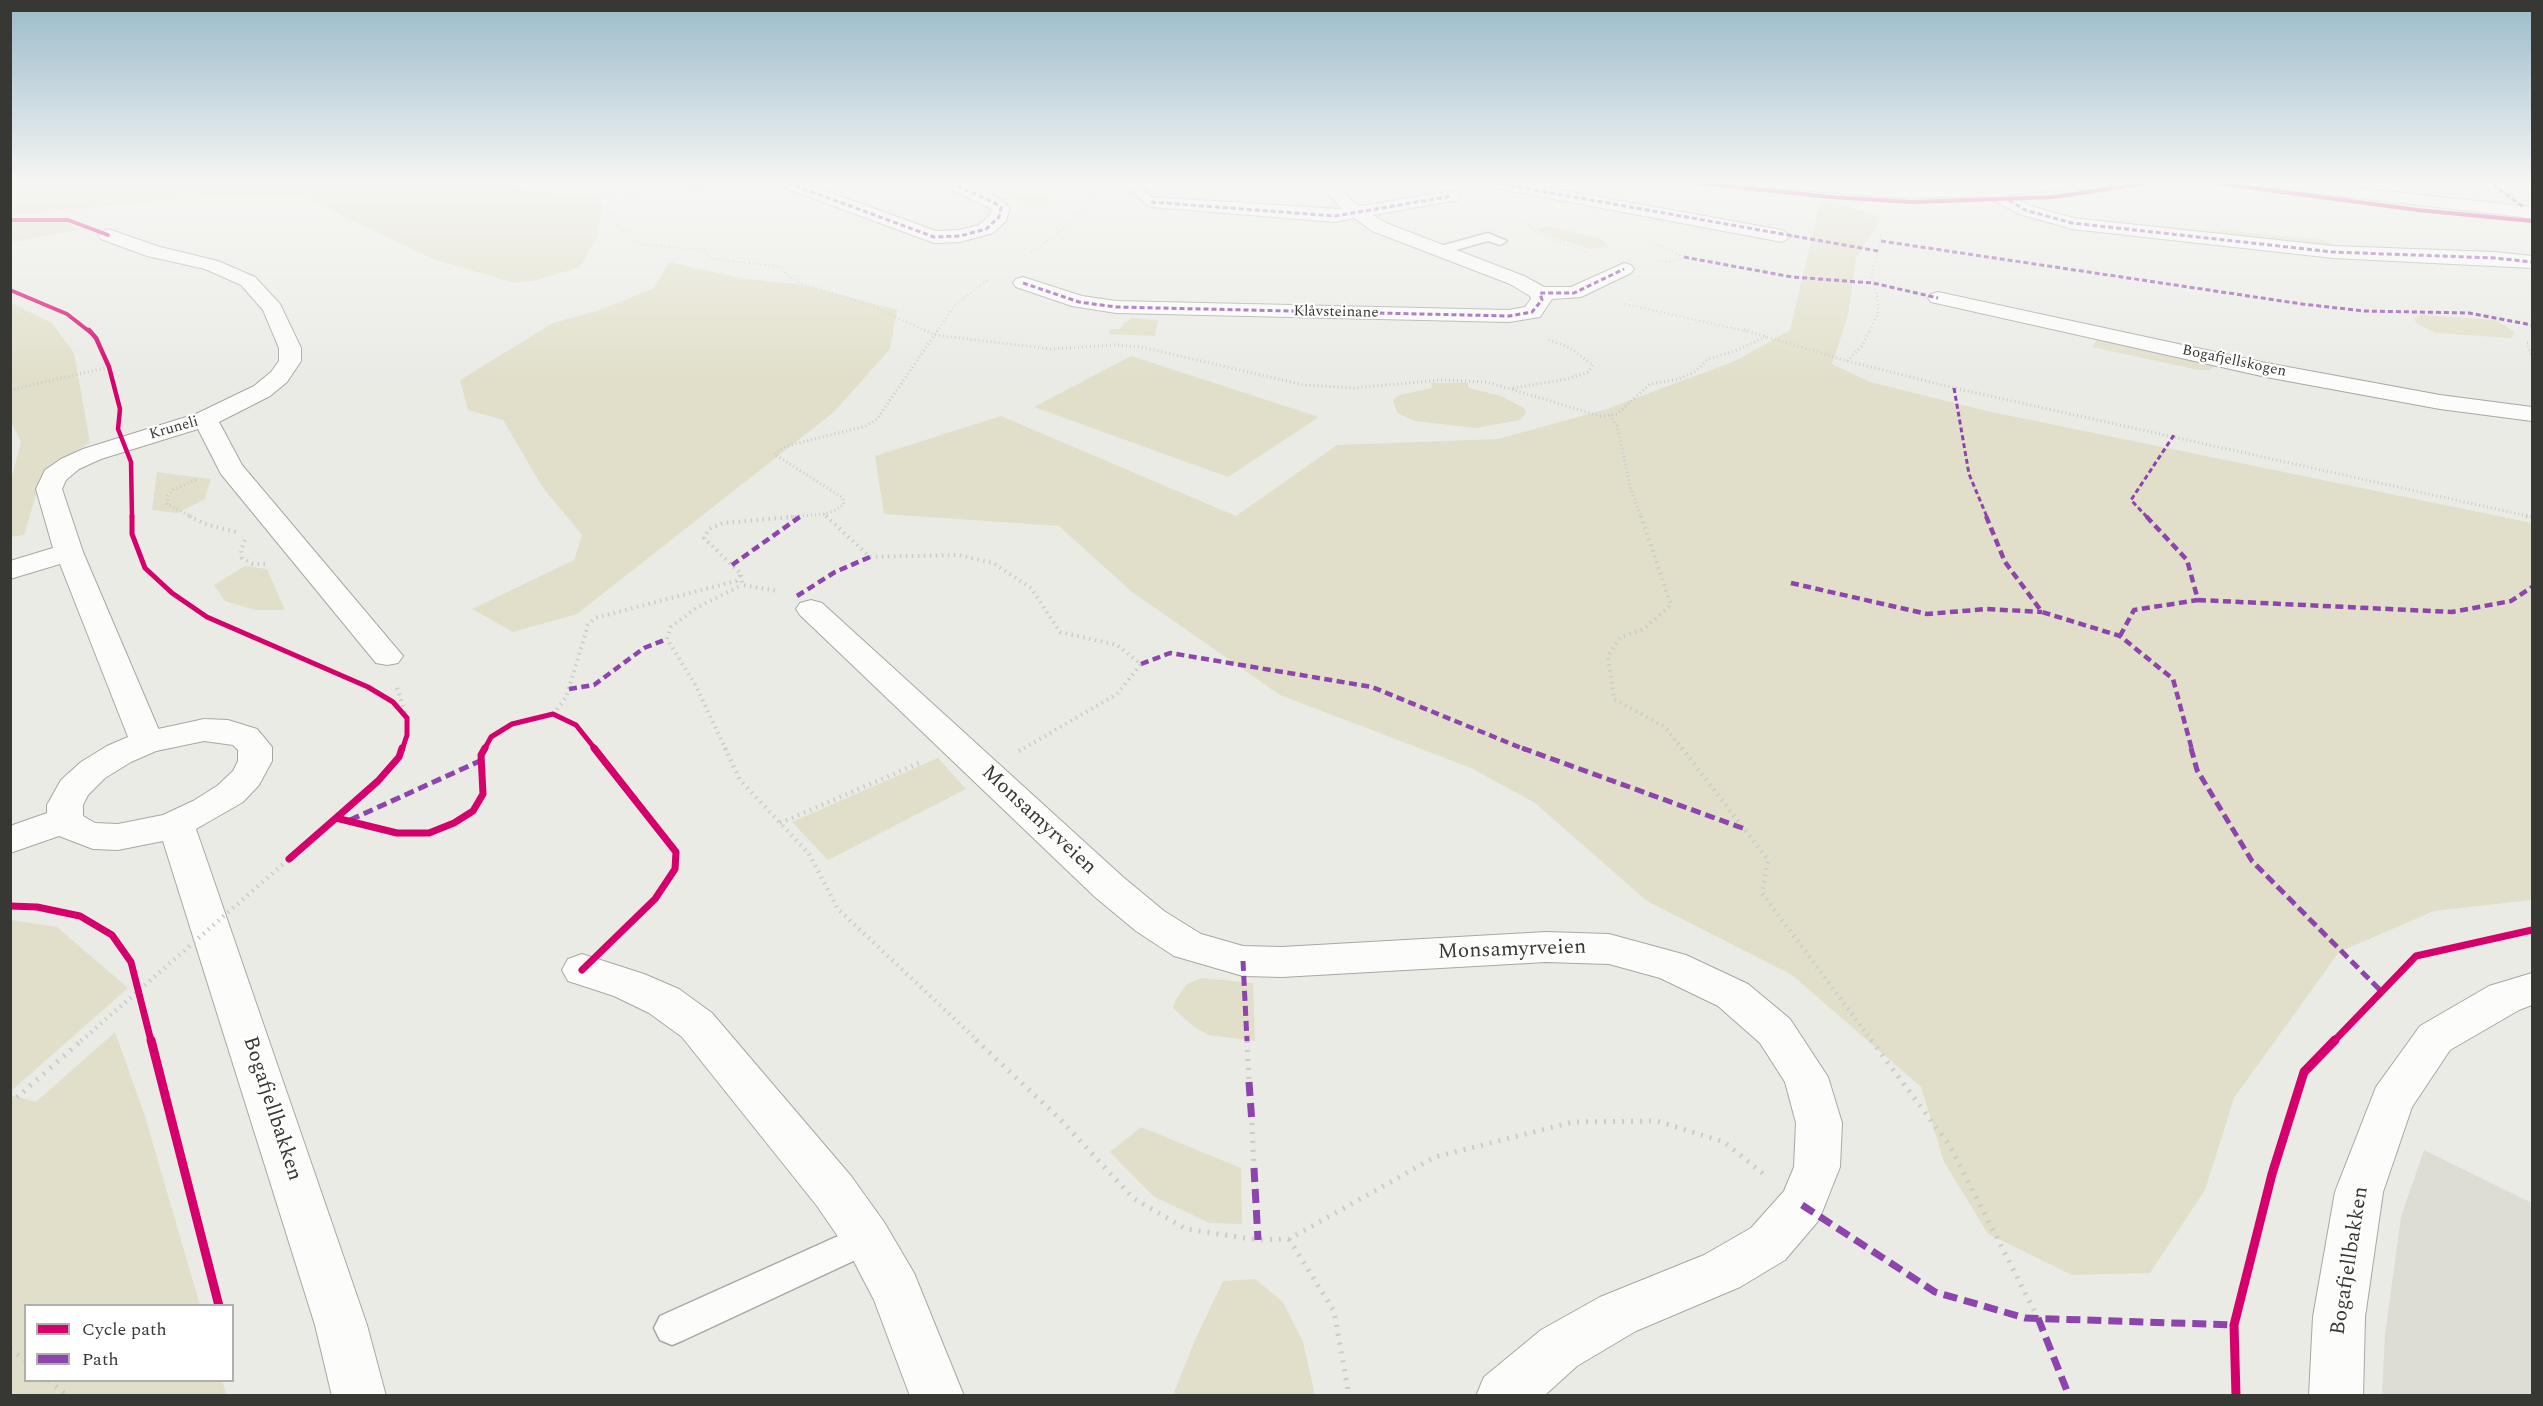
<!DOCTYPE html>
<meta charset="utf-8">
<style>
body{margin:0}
#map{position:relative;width:2543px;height:1406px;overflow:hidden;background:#ebebe6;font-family:Spectral,serif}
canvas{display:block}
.frame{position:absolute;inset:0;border:12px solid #373733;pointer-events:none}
.legend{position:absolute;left:24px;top:1304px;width:210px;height:78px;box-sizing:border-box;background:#fff;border:2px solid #afafad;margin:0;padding:8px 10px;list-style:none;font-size:18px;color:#373733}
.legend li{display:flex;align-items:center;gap:12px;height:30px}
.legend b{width:30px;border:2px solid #afafad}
</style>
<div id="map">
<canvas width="2543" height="1406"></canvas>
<div class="frame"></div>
<ul class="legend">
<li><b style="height:8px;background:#d6006c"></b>Cycle path</li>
<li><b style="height:8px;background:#8e44ad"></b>Path</li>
</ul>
</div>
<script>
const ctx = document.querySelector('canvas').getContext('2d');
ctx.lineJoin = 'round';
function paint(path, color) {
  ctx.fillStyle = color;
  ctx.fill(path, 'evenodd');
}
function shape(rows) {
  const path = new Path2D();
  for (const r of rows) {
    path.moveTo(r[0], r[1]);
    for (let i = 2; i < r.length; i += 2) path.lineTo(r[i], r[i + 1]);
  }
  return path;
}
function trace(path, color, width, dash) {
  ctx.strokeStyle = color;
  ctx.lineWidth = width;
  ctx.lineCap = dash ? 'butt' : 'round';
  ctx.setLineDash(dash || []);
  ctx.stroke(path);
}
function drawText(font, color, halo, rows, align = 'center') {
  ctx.font = font + ' Spectral,serif';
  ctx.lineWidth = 4.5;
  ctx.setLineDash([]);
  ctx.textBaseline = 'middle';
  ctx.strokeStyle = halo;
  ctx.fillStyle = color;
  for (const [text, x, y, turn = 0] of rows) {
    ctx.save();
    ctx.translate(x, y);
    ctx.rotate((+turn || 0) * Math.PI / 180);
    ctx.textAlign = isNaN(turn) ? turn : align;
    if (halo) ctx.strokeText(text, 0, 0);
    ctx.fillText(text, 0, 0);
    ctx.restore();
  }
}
paint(shape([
 [2424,1150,2532,1203,2532,1395,2382,1395,2385,1335,2401,1217]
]), '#ddddd3');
paint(shape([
 [11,183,514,183,521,189,597,197,603,204,598,235,580,267,537,280,514,283,433,259,304,197,197,198,11,215],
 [671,183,735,183,695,194,684,189,672,190],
 [1026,192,1049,195,1049,201,1044,206,1030,208,1014,198,1005,200,1000,198],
 [1821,198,1882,218,1856,258,1848,315,1832,364,1870,382,1987,411,2532,523,2532,900,2434,911,2339,952,2234,1098,2205,1190,2150,1273,2072,1275,1988,1234,1944,1162,1921,1087,1792,975,1647,901,1535,803,1471,768,1280,695,1132,592,1059,526,884,514,875,456,1001,416,1236,516,1337,445,1498,439,1607,409,1735,361,1790,330],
 [41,220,64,221,81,230,11,242,11,222],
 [1546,226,1600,238,1609,247,1591,249,1544,235,1537,229],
 [2221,230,2323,240,2333,244,2337,249,2214,236],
 [669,262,740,278,803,285,897,310,890,349,834,412,577,614,513,632,472,609,574,560,582,535,543,488,503,420,468,410,460,380,553,323,600,310,654,288],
 [11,303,52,323,74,353,90,443,43,471,24,535,10,537,11,480,21,442,11,422],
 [2421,315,2496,320,2514,331,2512,338,2436,333,2417,324,2414,319],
 [1132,318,1158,320,1155,336,1108,334,1111,329,1120,329,1124,323],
 [2098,338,2204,361,2215,366,2210,370,2198,370,2092,347],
 [1131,356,1319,417,1228,477,1034,407],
 [1431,383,1468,383,1469,388,1501,396,1524,408,1526,413,1520,420,1476,428,1415,421,1397,413,1393,400,1399,395,1432,388],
 [157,472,211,479,205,499,177,513,152,510],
 [245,566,267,569,285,610,255,610,225,601,214,585],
 [938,758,966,789,828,860,792,822],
 [11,920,57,927,128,988,11,1091],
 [1202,978,1253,983,1255,1041,1208,1035,1193,1026,1173,1008,1176,999,1187,984],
 [115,1032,144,1113,200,1305,26,1306,26,1380,222,1381,227,1395,11,1395,11,1095,36,1102],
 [1141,1127,1241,1168,1242,1224,1209,1223,1153,1196,1110,1152],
 [1255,1279,1283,1302,1303,1342,1315,1395,1173,1395,1195,1340,1223,1281]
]), '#e1dfc9');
const service = shape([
 [1123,183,1136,183,1157,202,1147,205,1123,183],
 [1488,233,1507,241,1500,245,1488,241,1438,255,1431,251,1433,248,1488,233],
 [867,1223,879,1227,884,1238,879,1249,684,1340,672,1345,660,1340,654,1328,660,1316,867,1223]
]);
const minor = shape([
 [779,183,804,183,936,231,959,230,979,225,990,215,992,209,945,187,942,183,965,183,1001,199,1010,208,1006,221,993,233,960,242,934,243,782,187,779,183],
 [1320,183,1338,183,1351,200,1360,206,1452,191,1458,192,1461,196,1458,200,1373,215,1386,223,1524,276,1544,287,1571,287,1624,263,1631,265,1634,269,1631,273,1581,297,1552,299,1540,317,1509,322,1116,313,1072,306,1016,287,1013,283,1016,279,1023,277,1082,296,1116,301,1509,310,1525,307,1531,299,1530,296,1510,284,1372,231,1354,218,1335,222,1151,207,1142,202,1151,197,1341,209,1320,183],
 [1486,183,1522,183,1782,230,1792,236,1782,242,1495,188,1486,183],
 [2523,183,2532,183,2532,189,2526,188,2523,183],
 [1990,186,2031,206,2073,218,2333,246,2495,252,2532,256,2532,268,2333,258,2072,229,2019,214,1984,195,1981,191,1990,186],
 [108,229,160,247,218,261,255,277,280,304,301,348,301,361,287,382,270,396,219,422,242,465,403,656,398,663,387,665,376,663,221,474,198,429,101,459,79,469,66,480,62,489,83,552,164,742,159,750,147,753,135,750,130,742,60,564,10,579,10,561,53,548,36,489,45,470,61,459,83,449,196,414,254,386,271,372,279,361,279,348,263,310,241,285,205,269,147,256,101,239,98,235,108,229],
 [1938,292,2266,363,2440,395,2532,407,2532,421,2440,409,2266,377,1931,302,1928,298,1931,294,1938,292],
 [811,600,822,603,1123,877,1164,911,1201,934,1243,946,1282,947,1546,932,1609,934,1686,955,1748,984,1790,1019,1828,1077,1842,1123,1840,1167,1819,1220,1785,1260,1740,1287,1636,1331,1577,1366,1544,1396,1476,1396,1484,1377,1541,1330,1600,1297,1704,1255,1751,1228,1784,1191,1794,1167,1796,1123,1785,1082,1760,1043,1718,1006,1660,978,1609,964,1546,962,1282,977,1243,976,1174,956,1136,931,1095,897,800,615,796,609,800,603,811,600],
 [582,954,644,974,679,989,712,1013,851,1176,884,1222,914,1273,964,1396,910,1396,874,1300,850,1254,817,1206,682,1037,649,1013,614,996,568,981,562,970,568,959,582,954]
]);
const tertiary = shape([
 [1761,183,1838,183,1904,188,2088,183,2079,188,1990,196,1904,198,1770,188,1761,183],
 [2261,183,2314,183,2532,207,2532,218,2270,188,2261,183],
 [204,719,228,720,257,729,272,747,272,761,259,785,243,802,196,829,367,1325,386,1396,332,1396,315,1325,163,841,118,850,93,849,59,836,10,853,10,826,47,813,47,805,61,780,81,762,107,746,135,734,204,719],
 [204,741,233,745,238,750,238,761,233,771,217,786,193,801,163,815,118,824,95,823,83,816,83,805,88,795,105,778,131,762,156,751,204,741],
 [2532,973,2532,1005,2519,1010,2450,1050,2412,1107,2383,1192,2365,1317,2363,1396,2309,1396,2313,1317,2335,1192,2376,1087,2420,1026,2489,986,2532,973]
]);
trace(service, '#a7a7a4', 3);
trace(minor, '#a7a7a4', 2);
trace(tertiary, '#a7a7a4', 2);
trace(shape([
 [525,183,539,188,586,192,607,199,609,212,616,225,627,231,635,241,645,245,703,250,713,259,783,267,786,274,800,283,867,304,928,332],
 [1700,183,1699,186,1709,188],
 [607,199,690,189,712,183],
 [1523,220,1541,236,1588,252],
 [1861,221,1882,237,1871,276,1878,299,1878,314,1869,332],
 [1654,243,1684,257,1673,262,1655,261],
 [1031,253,1059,232,1103,189],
 [1625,304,1749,332],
 [937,332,954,306,989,279]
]), '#cbcbc8', 2, [1, 3]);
trace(shape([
 [924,330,935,335,1051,349,1114,345,1141,347,1304,385,1354,388,1440,380,1487,382,1600,416,1617,414,1650,384,1679,379,1696,371,1708,359,1735,351,1767,336],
 [1744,330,1847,361,1954,388,2532,517],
 [2532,342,2527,343,2532,356],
 [1847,361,1862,346,1870,330],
 [1513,388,1568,379,1588,372,1593,365,1570,348,1547,339],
 [10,390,109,367],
 [1610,415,1617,426,1631,490,1641,517],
 [824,514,827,517],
 [192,517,167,504,168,496,173,490,198,479],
 [787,517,824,514,836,510,844,504,843,498,774,454,786,446,866,426,877,419,938,330]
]), '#cbcbc8', 3, [1, 3]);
trace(shape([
 [189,516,205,524,236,532],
 [826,516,870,557,958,555,993,563,1031,588,1060,632,1117,645,1141,664,1117,694,1021,750],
 [1641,516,1671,605,1644,629,1620,637,1608,656,1614,699,1665,727,1683,750],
 [2526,516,2532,517],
 [245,540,241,549,242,558,253,564,265,564],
 [741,575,742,585,778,591],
 [397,688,407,718],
 [553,714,566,698,588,625,595,618,736,581,741,574,704,538,709,529,723,523,804,516],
 [726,750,696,686,667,639,671,627,696,608,742,585]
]), '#cbcbc8', 4, [1.5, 4.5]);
trace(shape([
 [725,748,740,780,809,854,838,909,978,1041],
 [1682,748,1768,860,1762,893,1872,1041],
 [1019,751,1024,748],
 [780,823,919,763]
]), '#cbcbc8', 4.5, [1.5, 5]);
trace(shape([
 [976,1040,1059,1118,1133,1198,1186,1229,1258,1240,1289,1239,1435,1157,1573,1122,1657,1121,1724,1142,1766,1176],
 [1871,1040,1950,1146,2038,1318],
 [1247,1041,1249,1082],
 [10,1103,23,1092],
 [1252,1123,1254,1168],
 [1289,1239,1334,1311,1349,1396],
 [10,1349,26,1361],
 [49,1380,67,1396]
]), '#cbcbc8', 5, [2, 7]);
paint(service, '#fcfcfb');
paint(minor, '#fcfcfb');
paint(tertiary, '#fcfcfb');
trace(shape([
 [81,1041,289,859]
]), '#cbcbc8', 4.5, [1.5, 5]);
trace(shape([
 [23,1092,82,1040]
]), '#cbcbc8', 5, [2, 7]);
trace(shape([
 [788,183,934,237,960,236,986,229,999,217,1001,208,995,203,951,183],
 [1495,183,1878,251],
 [2495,183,2496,187,2525,208],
 [10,185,48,183],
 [2009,200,2025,210,2072,223,2333,252,2495,258,2532,262],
 [1151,202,1335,216,1452,196],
 [1881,241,2302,304,2364,311,2469,313,2532,325],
 [1684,257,1792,277,1873,283,1938,298],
 [1023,283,1079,302,1116,307,1509,316,1532,312,1542,300,1540,293,1574,293,1624,269],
 [1954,388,1969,474,1987,517],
 [2147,517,2131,500,2174,435]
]), '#8e44ad', 3, [5, 3]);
trace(shape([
 [1986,516,2005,562,2042,612,2120,636,2173,679,2192,750],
 [732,565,801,516],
 [1791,583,1927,614,1987,609,2042,612],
 [797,596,835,572,870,557],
 [2198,600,2452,612,2511,601,2532,587],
 [2120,636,2134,610,2198,600,2187,560,2146,516],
 [1141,664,1170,653,1372,687,1526,750],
 [569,689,594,685,644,648,667,639]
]), '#8e44ad', 4.5, [8, 4.5]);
trace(shape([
 [1522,748,1745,829],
 [2191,748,2197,770,2252,861,2381,991],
 [350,820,482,760],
 [1243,961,1247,1041]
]), '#8e44ad', 5, [10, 5]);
trace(shape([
 [1249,1082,1252,1123],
 [1254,1168,1258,1240],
 [1802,1205,1935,1292,2025,1318,2234,1325],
 [2038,1318,2069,1396]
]), '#8e44ad', 7, [14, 7]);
trace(shape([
 [1697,183,1831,197,1912,202,2054,197,2147,183],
 [2215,183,2418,210,2532,221],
 [10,220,68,220,108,235],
 [10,290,67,314,90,332]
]), '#d6006c', 4);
trace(shape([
 [89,330,96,338,109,367,120,409,118,429,131,462,132,517]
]), '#d6006c', 4.5);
trace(shape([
 [132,516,132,534,145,568,172,593,207,617,368,687,393,702,407,718,407,735,402,750],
 [484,750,491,737,512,724,553,714,576,725,596,750]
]), '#d6006c', 5);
trace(shape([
 [336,818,378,781,399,757,402,748],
 [289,859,336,818,397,833,429,833,454,823,473,811,483,794,481,755,485,748],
 [10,906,37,907,80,916,112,935,131,962,151,1041],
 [582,970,655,899,675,869,676,852,594,748],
 [2334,1041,2416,956,2532,930]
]), '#d6006c', 7);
trace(shape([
 [151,1040,219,1306],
 [2236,1396,2234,1325,2272,1174,2304,1072,2335,1040]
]), '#d6006c', 9);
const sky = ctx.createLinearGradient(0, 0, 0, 380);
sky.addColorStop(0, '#9abaca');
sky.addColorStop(0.48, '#f6f6f4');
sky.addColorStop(1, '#f6f6f400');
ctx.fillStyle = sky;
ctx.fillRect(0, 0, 2543, 380);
drawText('15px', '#373733', '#fff', [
 ["Klåvsteinane",1336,313,1],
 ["Bogafjellskogen",2234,362,12],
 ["Kruneli",174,429,-16]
]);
drawText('21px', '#373733', '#fff', [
 ["Monsamyrveien",1038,821,43],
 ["Monsamyrveien",1512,951,-2],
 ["Bogafjellbakken",271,1109,72],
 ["Bogafjellbakken",2351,1261,-81]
]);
</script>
